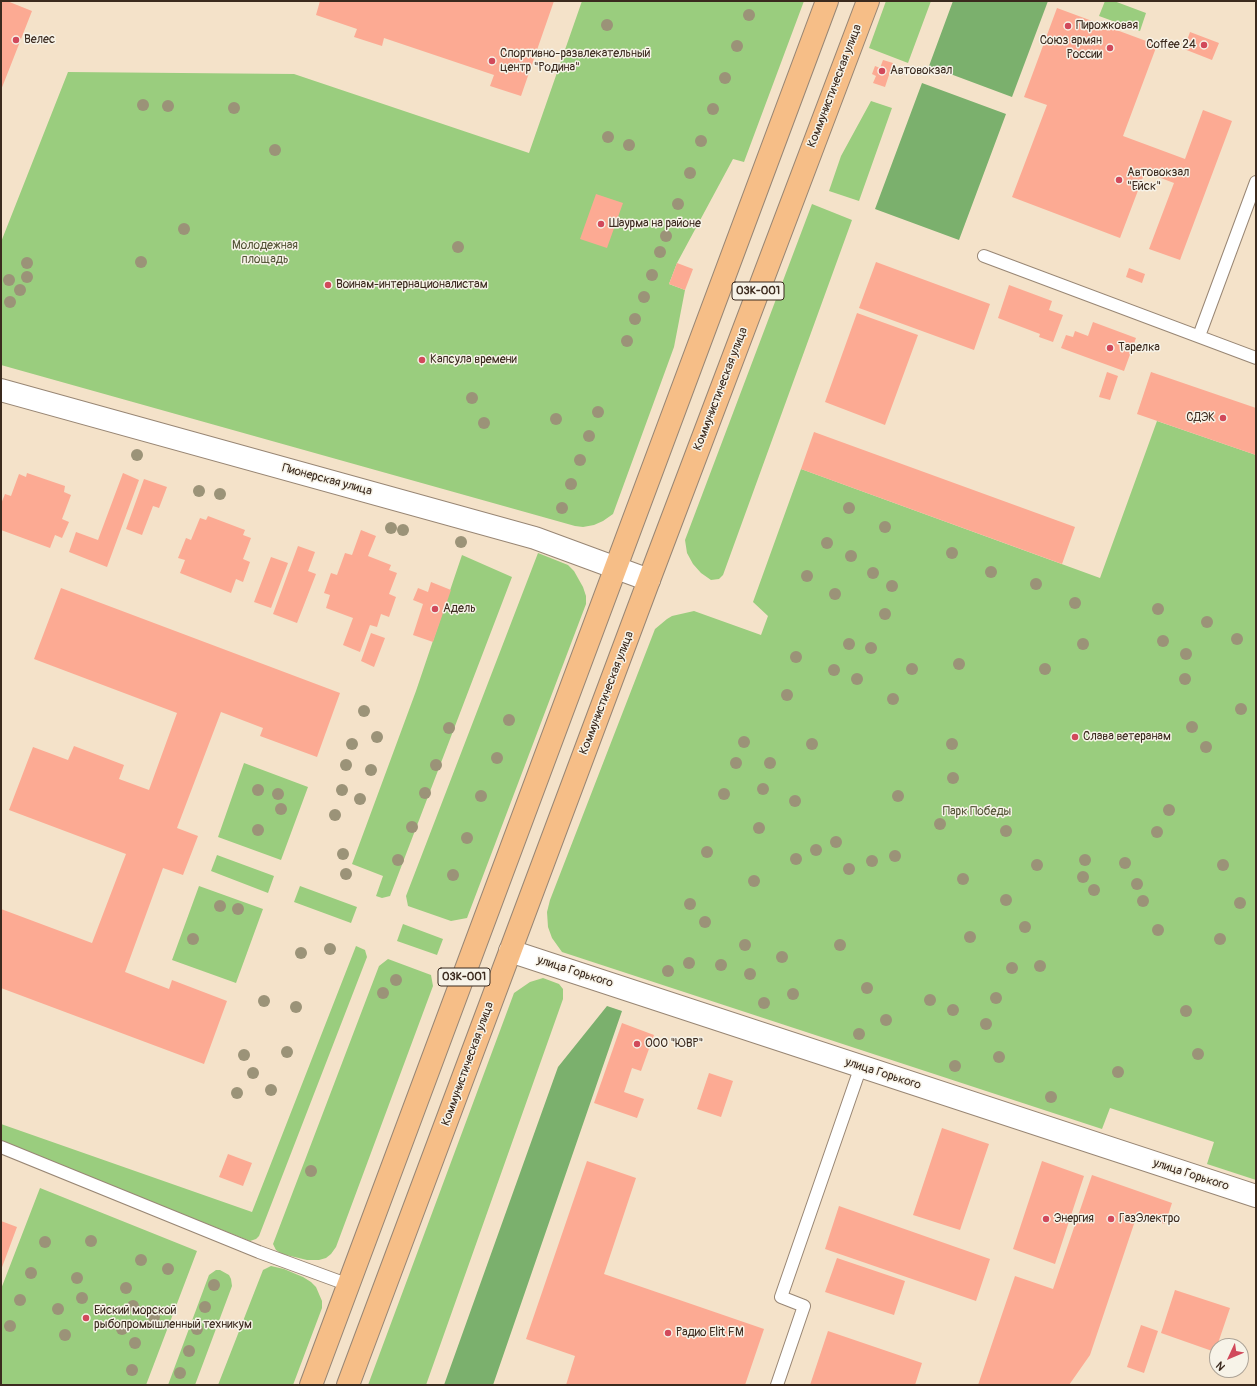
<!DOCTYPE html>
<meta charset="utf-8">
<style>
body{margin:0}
#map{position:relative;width:1257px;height:1386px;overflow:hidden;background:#f4e2c9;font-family:Pangolin,sans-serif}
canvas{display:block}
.frame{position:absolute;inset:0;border:2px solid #3b2a1e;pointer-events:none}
.north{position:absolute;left:1209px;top:1338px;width:40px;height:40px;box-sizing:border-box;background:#f7f3e8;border:1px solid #aca397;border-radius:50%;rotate:226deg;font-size:11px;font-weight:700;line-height:16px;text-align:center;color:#3b2a1e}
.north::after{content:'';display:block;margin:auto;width:14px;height:18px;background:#d1495b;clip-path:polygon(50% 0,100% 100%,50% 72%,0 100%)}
</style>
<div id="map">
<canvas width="1257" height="1386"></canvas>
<div class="frame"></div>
<div class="north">N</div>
</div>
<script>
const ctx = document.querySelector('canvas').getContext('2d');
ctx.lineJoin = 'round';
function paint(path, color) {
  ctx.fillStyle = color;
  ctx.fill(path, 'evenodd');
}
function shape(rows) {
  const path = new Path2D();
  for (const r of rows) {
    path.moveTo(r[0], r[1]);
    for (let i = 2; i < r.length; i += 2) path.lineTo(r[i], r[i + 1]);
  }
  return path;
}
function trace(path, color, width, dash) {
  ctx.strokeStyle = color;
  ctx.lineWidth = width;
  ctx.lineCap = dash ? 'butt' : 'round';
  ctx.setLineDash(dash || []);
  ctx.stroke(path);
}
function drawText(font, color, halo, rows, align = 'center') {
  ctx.font = font + ' Pangolin,sans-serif';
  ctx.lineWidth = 3;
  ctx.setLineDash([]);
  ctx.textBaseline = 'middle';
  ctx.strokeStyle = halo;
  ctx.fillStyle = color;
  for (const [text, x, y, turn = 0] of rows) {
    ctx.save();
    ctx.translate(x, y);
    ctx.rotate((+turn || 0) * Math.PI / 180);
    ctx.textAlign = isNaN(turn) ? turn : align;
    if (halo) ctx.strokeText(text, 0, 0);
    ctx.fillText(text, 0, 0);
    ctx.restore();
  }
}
paint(shape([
 [582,1,804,1,744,162,733,159,677,263,669,284,685,290,674,347,613,514,603,521,594,525,583,527,575,526,1,365,1,242,68,72,294,74,529,153],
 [886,1,931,1,908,63,869,48],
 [1105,1,1114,1,1146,13,1140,31,1099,16],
 [871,101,892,108,859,201,829,191,841,156],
 [812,204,852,220,723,575,719,579,711,580,701,573,693,564,687,553,685,540],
 [1157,421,1256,455,1256,1180,1207,1164,1214,1142,1110,1108,1102,1129,562,952,552,938,548,927,547,912,550,900,655,629,667,619,672,616,694,611,761,635,768,616,753,602,801,469,1100,578],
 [538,553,568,565,574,571,583,587,586,596,586,604,467,918,451,921,408,906,406,896],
 [462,555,512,577,390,896,382,898,376,896,383,876,352,864,416,691],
 [244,763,308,787,281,860,218,837],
 [217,855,274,876,268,893,211,871],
 [199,886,263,909,236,983,172,960],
 [300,886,357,907,351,923,294,902],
 [403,924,443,939,437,955,397,941],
 [356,946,365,950,367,957,259,1236,256,1239,250,1241,1,1142,1,1124,252,1212],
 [388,959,431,975,433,986,336,1247,331,1254,326,1258,319,1260,307,1260,282,1254,276,1250,273,1244,379,966],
 [543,978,559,984,563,989,563,999,426,1385,368,1385,514,993,530,982],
 [40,1188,197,1251,146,1385,1,1385,1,1289],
 [271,1266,284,1269,303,1277,311,1282,316,1287,322,1301,322,1308,293,1385,218,1385,263,1270],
 [216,1270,220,1270,229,1275,231,1279,232,1286,195,1385,168,1385,209,1275]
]), '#9acd7e');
paint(shape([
 [953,1,1048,1,1012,97,929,66],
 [922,83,1006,114,959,240,875,209],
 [607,1006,622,1011,493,1385,444,1385,558,1067]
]), '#7bb06d');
paint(shape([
 [1,1,7,1,32,11,1,90],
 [320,1,554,1,521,96,490,86,494,75,384,38,382,46,354,37,357,29,316,15],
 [1057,8,1157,45,1123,136,1185,159,1203,110,1232,121,1180,260,1149,249,1174,183,1145,172,1120,238,1012,197,1047,105,1024,97],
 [1190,32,1219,43,1212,60,1184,49],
 [883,60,893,63,885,87,873,83,876,76,872,74,875,66,880,68],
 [596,194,623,203,607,248,580,239],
 [876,262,990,304,974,350,859,308],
 [677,263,693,269,685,290,669,284],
 [1129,268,1145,274,1142,283,1126,277],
 [1009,285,1052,301,1049,310,1063,315,1053,342,1039,337,1040,334,998,318],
 [857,313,918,335,885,425,825,402],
 [1093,322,1136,338,1124,371,1061,348,1066,335,1073,337,1075,331,1088,336],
 [1107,372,1118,376,1110,400,1099,397],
 [1151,372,1256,408,1256,455,1137,414],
 [814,432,1075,527,1062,564,801,469],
 [27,473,65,486,64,492,71,495,62,519,69,522,62,538,55,535,50,548,1,530,1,504,5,494,11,496,19,474,26,477],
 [123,473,139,480,107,567,69,552,76,532,98,540],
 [144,479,167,487,159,508,153,506,142,535,126,529],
 [208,516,245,530,243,535,251,538,243,559,250,562,243,582,236,579,231,593,180,573,185,560,178,558,186,538,191,540,200,518,206,520],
 [361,530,376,536,368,556,391,565,389,570,397,573,389,594,396,597,389,617,381,614,377,627,370,625,360,652,343,645,353,618,326,608,330,595,324,593,331,573,337,575,345,553,352,555],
 [298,546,315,552,308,571,316,574,297,623,273,614],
 [271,557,288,563,271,608,254,602],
 [431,582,451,590,433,642,413,635,423,604,413,600,418,588,428,592],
 [61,588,340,693,317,757,260,736,263,728,221,712,177,828,198,836,183,875,163,868,125,972,169,989,172,980,227,1001,204,1064,1,988,1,909,92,943,126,854,9,810,33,747,68,760,74,746,124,765,119,779,149,790,177,713,34,659],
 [371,633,385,638,374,667,361,661],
 [622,1023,654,1035,641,1071,632,1068,624,1092,644,1099,637,1118,594,1103],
 [709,1073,733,1081,721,1117,697,1109],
 [942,1128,989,1144,960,1230,913,1215],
 [228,1154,252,1163,243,1186,219,1177],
 [587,1161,636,1178,604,1274,764,1329,745,1385,566,1385,575,1356,526,1339],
 [1042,1161,1084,1176,1055,1264,1013,1249],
 [1092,1175,1172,1203,1165,1224,1137,1215,1090,1355,1069,1385,978,1385,1015,1276,1053,1289],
 [839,1206,990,1259,976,1301,825,1249],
 [1,1221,17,1227,1,1270],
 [837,1258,905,1281,894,1315,825,1292],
 [1175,1290,1230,1308,1215,1352,1161,1333],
 [1141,1325,1158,1331,1144,1373,1127,1367],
 [828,1331,922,1363,915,1385,810,1385]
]), '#fcaa93');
const service = shape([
 [984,256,1256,358],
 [1199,336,1256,182],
 [1,1147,259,1252,349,1285],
 [777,1385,804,1306,781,1297,861,1066]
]);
const minor = shape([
 [1,390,535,538,649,580],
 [510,951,1256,1196]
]);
const primary = shape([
 [311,1385,827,1],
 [348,1385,649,580,868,1]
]);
trace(service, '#988674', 14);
trace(minor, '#988674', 24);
trace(primary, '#988674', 24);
trace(service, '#fff', 12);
trace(minor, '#fff', 22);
trace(primary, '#f6be87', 22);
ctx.fillStyle = '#9b9378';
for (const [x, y] of [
 [749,15],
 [607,25],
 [737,46],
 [725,78],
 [143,105],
 [168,106],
 [234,108],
 [713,109],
 [608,137],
 [701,141],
 [629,145],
 [275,150],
 [690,173],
 [678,204],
 [184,229],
 [666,236],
 [458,247],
 [660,252],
 [141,262],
 [27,263],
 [652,275],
 [27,277],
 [9,280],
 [20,290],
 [644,297],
 [10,302],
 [635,319],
 [627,341],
 [472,398],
 [598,412],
 [556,419],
 [484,423],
 [589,436],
 [137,455],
 [580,460],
 [571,484],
 [199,491],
 [220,494],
 [562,508],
 [849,508],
 [885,527],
 [391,528],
 [403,530],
 [461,542],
 [827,543],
 [952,553],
 [851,556],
 [991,572],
 [873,573],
 [807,576],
 [1036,584],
 [892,586],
 [835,594],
 [1075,603],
 [1158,609],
 [885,614],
 [1207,622],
 [1237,639],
 [1163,641],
 [849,644],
 [1083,644],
 [871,648],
 [1186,654],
 [796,657],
 [959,664],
 [912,669],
 [1045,669],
 [834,670],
 [857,679],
 [1185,679],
 [787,695],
 [893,699],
 [1241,709],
 [364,711],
 [509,720],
 [1192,727],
 [449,728],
 [377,737],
 [744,742],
 [352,744],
 [812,744],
 [952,744],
 [1206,747],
 [497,758],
 [736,763],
 [770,763],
 [346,765],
 [436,765],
 [371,770],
 [953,778],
 [763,789],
 [258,790],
 [342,790],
 [425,793],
 [278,794],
 [724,794],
 [481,796],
 [898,796],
 [360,799],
 [795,801],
 [281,809],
 [1169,810],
 [335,815],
 [940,824],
 [412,827],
 [759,828],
 [258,830],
 [1006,831],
 [1157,832],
 [467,838],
 [836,842],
 [816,850],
 [707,852],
 [343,854],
 [895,856],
 [796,859],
 [398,860],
 [1085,860],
 [872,861],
 [1125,863],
 [1037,865],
 [1223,865],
 [849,869],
 [346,874],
 [453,875],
 [1083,877],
 [963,879],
 [754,881],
 [1137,884],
 [1094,890],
 [1006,900],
 [1143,901],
 [1240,903],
 [690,904],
 [220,906],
 [238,909],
 [705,922],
 [1025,927],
 [1158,930],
 [970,937],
 [193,939],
 [1220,939],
 [745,945],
 [840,945],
 [330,949],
 [301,953],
 [782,957],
 [689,963],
 [721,965],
 [1040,966],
 [1012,968],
 [668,971],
 [750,974],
 [396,980],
 [867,988],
 [383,993],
 [793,994],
 [996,998],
 [930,1000],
 [264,1001],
 [764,1003],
 [296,1007],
 [953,1010],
 [1186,1011],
 [886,1020],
 [986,1024],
 [859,1034],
 [287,1052],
 [1198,1054],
 [244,1055],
 [999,1057],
 [955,1066],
 [1118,1072],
 [253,1073],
 [271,1090],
 [237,1093],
 [1051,1097],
 [311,1171],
 [91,1241],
 [45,1242],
 [141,1260],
 [168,1269],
 [31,1273],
 [77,1278],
 [214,1285],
 [126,1288],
 [82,1298],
 [20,1300],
 [133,1306],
 [205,1307],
 [58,1309],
 [154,1317],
 [10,1326],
 [122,1329],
 [197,1329],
 [65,1335],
 [135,1343],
 [189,1351],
 [132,1370],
 [180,1373]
]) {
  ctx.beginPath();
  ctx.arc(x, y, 6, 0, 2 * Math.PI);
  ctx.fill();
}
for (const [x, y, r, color] of [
 [1068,26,4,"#d1495b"],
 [16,40,4,"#d1495b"],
 [1204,45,4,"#d1495b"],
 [1110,48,4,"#d1495b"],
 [492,61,4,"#d1495b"],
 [882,71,4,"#d1495b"],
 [1119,180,4,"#d1495b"],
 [601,224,4,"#d1495b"],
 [328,285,4,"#d1495b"],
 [1110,348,4,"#d1495b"],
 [422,360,4,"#d1495b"],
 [1223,418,4,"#d1495b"],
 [435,609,4,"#d1495b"],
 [1075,737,4,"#d1495b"],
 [637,1044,4,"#d1495b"],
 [1046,1219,4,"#d1495b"],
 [1111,1219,4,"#d1495b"],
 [86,1318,4,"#d1495b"],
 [668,1333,4,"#d1495b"]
]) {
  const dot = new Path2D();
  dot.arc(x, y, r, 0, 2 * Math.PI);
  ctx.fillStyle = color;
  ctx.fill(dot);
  trace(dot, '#f7f3e8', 1.5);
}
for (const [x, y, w] of [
 [758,291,52],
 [464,977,52]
]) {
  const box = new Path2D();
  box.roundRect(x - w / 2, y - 9, w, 18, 3);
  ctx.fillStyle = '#f7f3e8';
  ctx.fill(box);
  trace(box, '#3b2a1e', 1);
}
drawText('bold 11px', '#3b2a1e', null, [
 ["03К-001",758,291],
 ["03К-001",464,977]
]);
drawText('12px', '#3b2a1e', '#f7f3e8', [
 ["Пирожковая",1076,26],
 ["Велес",24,40],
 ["Союз армян",1102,41,"right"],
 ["России",1102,55,"right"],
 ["Coffee 24",1196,45,"right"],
 ["Спортивно-развлекательный",500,54],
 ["центр \"Родина\"",500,68],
 ["Автовокзал",890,71],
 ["Автовокзал",1127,173],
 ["\"Ейск\"",1127,187],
 ["Шаурма на районе",609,224],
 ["Воинам-интернационалистам",336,285],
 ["Тарелка",1118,348],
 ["Капсула времени",430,360],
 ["СДЭК",1215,418,"right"],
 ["Адель",443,609],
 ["Слава ветеранам",1083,737],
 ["ООО \"ЮВР\"",645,1044],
 ["Энергия",1054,1219],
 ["ГазЭлектро",1119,1219],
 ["Ейский морской",94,1311],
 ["рыбопромышленный техникум",94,1325],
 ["Радио Elit FM",676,1333]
], 'left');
drawText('12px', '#3b2a1e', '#f7f3e8', [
 ["Коммунистическая улица",835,86,-69],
 ["Коммунистическая улица",721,389,-69],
 ["Пионерская улица",327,480,15],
 ["Коммунистическая улица",607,693,-69],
 ["улица Горького",575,972,18],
 ["Коммунистическая улица",468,1064,-70],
 ["улица Горького",883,1074,18],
 ["улица Горького",1191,1175,18]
]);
drawText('12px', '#535336', '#f7f3e8', [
 ["Молодежная",265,246],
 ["площадь",265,260],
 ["Парк Победы",977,812]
]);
</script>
